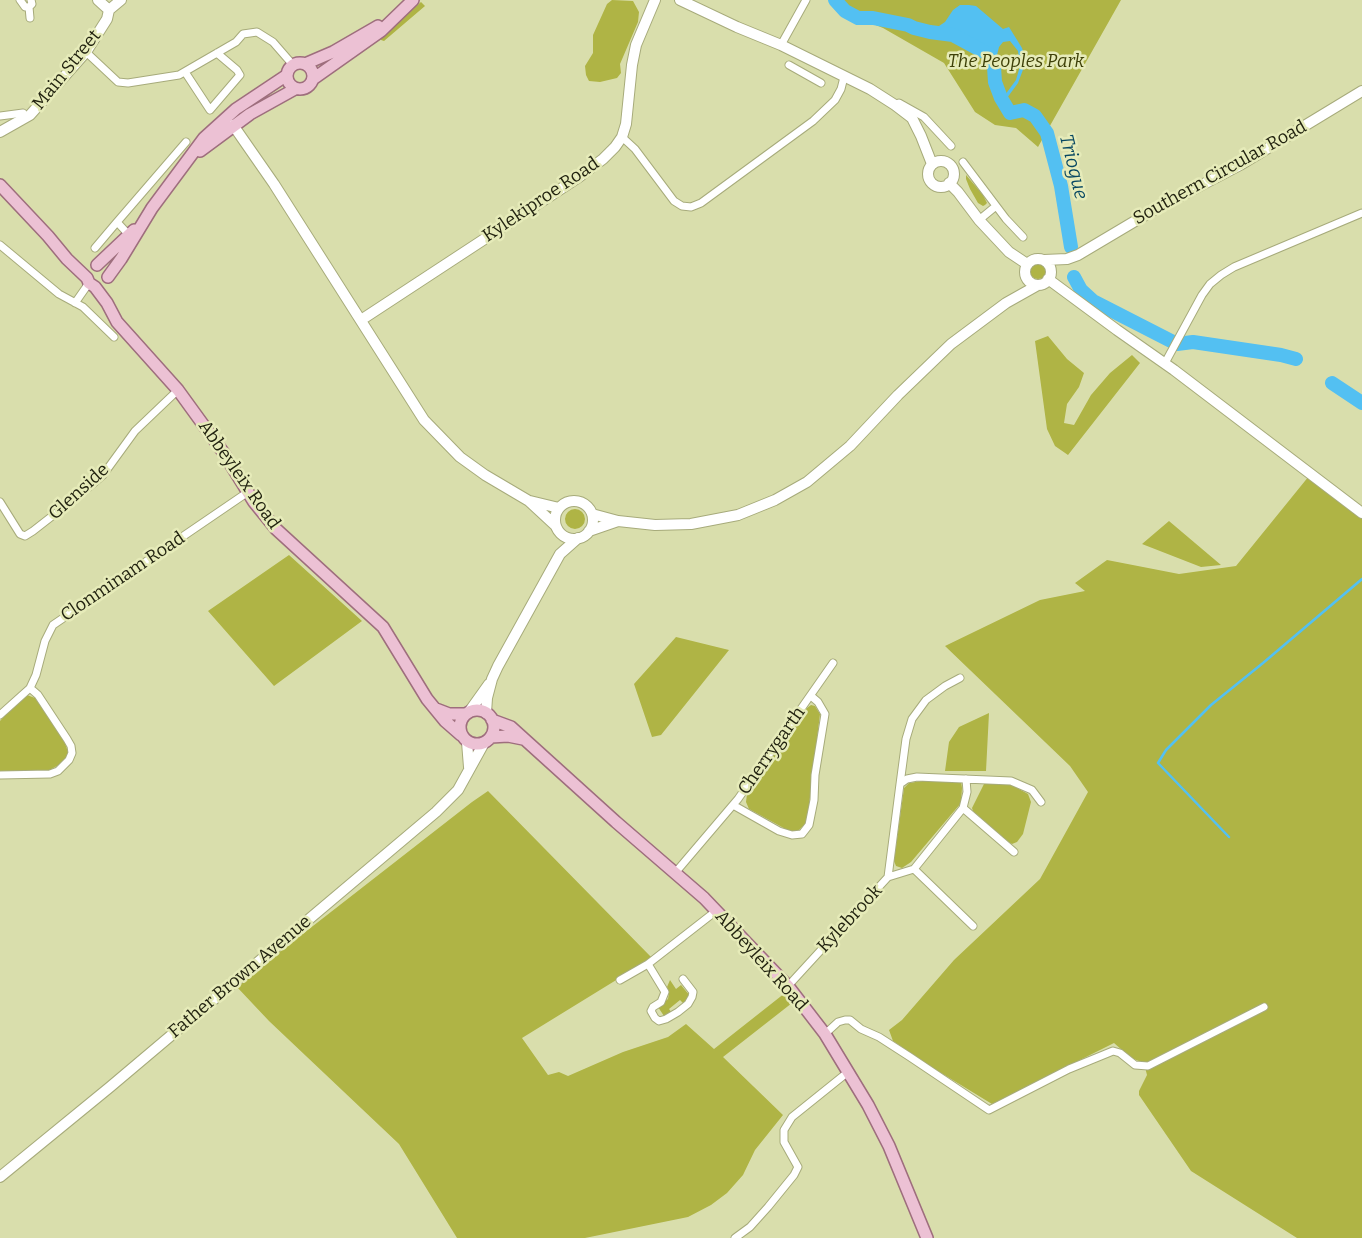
<!DOCTYPE html>
<style>
body{margin:0}
canvas{display:block;background:#d9deac}
</style>
<canvas width="1362" height="1238"></canvas>
<script>
const ctx = document.querySelector('canvas').getContext('2d');
ctx.lineJoin = 'round';
function paint(path, color) {
  ctx.fillStyle = color;
  ctx.fill(path, 'evenodd');
}
function shape(rows) {
  const path = new Path2D();
  for (const r of rows) {
    if (r.length === 3) {
      path.moveTo(r[0] + r[2], r[1]);
      path.arc(r[0], r[1], r[2], 0, 2 * Math.PI);
      continue;
    }
    path.moveTo(r[0], r[1]);
    for (let i = 2; i < r.length; i += 2) path.lineTo(r[i], r[i + 1]);
  }
  return path;
}
function trace(path, color, width, dash) {
  ctx.strokeStyle = color;
  ctx.lineWidth = width;
  ctx.lineCap = dash ? 'butt' : 'round';
  ctx.setLineDash(dash || []);
  ctx.stroke(path);
}
function drawText(font, color, halo, rows, align = 'center') {
  ctx.font = font + ' Bitter,serif';
  ctx.lineWidth = 5;
  ctx.setLineDash([]);
  ctx.textBaseline = 'middle';
  ctx.strokeStyle = halo;
  ctx.fillStyle = color;
  for (const [text, x, y, turn = 0] of rows) {
    ctx.save();
    ctx.translate(x, y);
    ctx.rotate((+turn || 0) * Math.PI / 180);
    ctx.textAlign = isNaN(turn) ? turn : align;
    if (halo) ctx.strokeText(text, 0, 0);
    ctx.fillText(text, 0, 0);
    ctx.restore();
  }
}
paint(shape([
 [612,0,633,1,639,12,638,22,620,64,621,73,617,78,600,82,589,81,586,75,585,66,593,53,593,35,607,4],
 [830,0,1121,0,1038,147,1016,128,995,125,975,112,944,63,883,28,866,21,857,20,843,13],
 [421,2,425,6,384,41,381,40,380,37],
 [966,175,983,195,987,203,985,205,983,206,978,203,970,189,966,179],
 [1038,271,8],
 [1048,336,1067,359,1084,373,1079,387,1067,404,1064,423,1074,425,1091,395,1110,373,1132,355,1140,363,1068,455,1055,446,1047,429,1035,341],
 [1309,476,1362,516,1362,1238,1297,1238,1191,1171,1139,1095,1139,1091,1147,1075,1144,1063,1131,1058,1114,1043,992,1104,933,1068,893,1041,889,1030,902,1020,954,960,1040,879,1088,792,1070,766,945,646,1040,600,1085,591,1075,583,1107,560,1179,574,1236,566],
 [575,519,10],
 [1169,521,1221,565,1201,567,1142,544],
 [289,555,362,621,274,686,208,611],
 [676,637,729,650,661,735,652,737,634,684],
 [27,695,35,698,64,740,68,752,67,758,62,763,48,771,0,772,0,721,10,709],
 [811,705,815,706,820,714,807,822,798,831,791,832,749,809,746,802,747,794,807,708],
 [989,713,986,771,945,771,949,742,959,727],
 [929,780,961,781,962,788,961,803,911,862,902,868,896,866,894,861,904,788,909,783],
 [985,782,1010,784,1028,794,1031,802,1023,834,1017,842,1012,844,1004,839,973,811,972,808],
 [488,791,652,958,522,1038,548,1075,559,1072,568,1076,623,1052,668,1037,686,1024,714,1049,785,993,792,1003,723,1057,783,1115,755,1150,743,1175,727,1193,711,1205,688,1217,585,1238,457,1238,399,1144,269,1021,236,986,472,802],
 [670,980,676,989,681,985,690,996,683,1003,680,1000,669,1009,672,1013,664,1016,658,1007,668,999,669,993,667,987]
]), '#afb445');
paint(shape([
 [969,5,976,6,1003,29,1009,27,1022,48,1026,61,1024,67,1018,83,1007,98,1001,98,995,82,994,67,990,55,953,35,930,32,945,22,953,10,960,5],
 [1010,41,1018,51,1020,66,1016,80,1005,95,1002,95,996,80,995,63,999,47,1003,42]
]), '#53c0f2');
trace(shape([
 [1229,837,1158,763,1166,750,1211,705,1263,663,1362,579]
]), '#53c0f2', 2.5);
trace(shape([
 [835,0,845,11,858,18,873,18,908,25,914,28,930,32,953,35,990,55,994,67,995,82,1001,98,1010,113,1024,110,1035,116,1047,133,1061,186,1071,247],
 [1074,277,1081,290,1093,301,1177,344,1193,342,1281,355,1296,359],
 [1332,383,1362,403]
]), '#53c0f2', 14);
const street = shape([
 [20,0,25,7,29,7,32,4,31,0],
 [29,7,30,18],
 [781,45,806,0],
 [86,52,118,82,128,83,179,75,236,42,243,34,257,32,273,42,293,65],
 [789,65,821,83],
 [185,72,210,110,240,75,237,70,217,53],
 [896,104,899,103,924,117,951,146],
 [0,116,23,113],
 [622,137,635,149,674,201,682,206,691,207,701,203,813,121,835,100,841,89,844,77],
 [963,162,1006,219,1023,237],
 [979,220,996,206],
 [129,235,117,222,186,142],
 [0,245,59,294,83,307,114,337],
 [95,248,117,222],
 [75,303,89,283],
 [1165,363,1202,295,1210,284,1221,275,1234,267,1362,213],
 [0,502,20,534,25,536,33,531,83,492,103,475,135,431,178,390],
 [0,715,30,688,36,675,45,641,53,625,248,492],
 [0,775,50,774,58,771,69,760,72,753,71,746,67,739,38,695,30,688],
 [900,784,906,739,912,719,926,700,945,686,960,678],
 [733,805,779,831,792,835,802,834,809,825,814,800,815,775,825,714,818,702,811,696],
 [963,808,1014,852],
 [914,869,973,926],
 [675,873,738,799,833,663],
 [888,877,914,869,963,808,967,792,966,779],
 [648,964,665,992,661,1002,653,1007,651,1011,655,1018,659,1021,666,1019,678,1012,688,1004,692,997,693,992,683,979],
 [620,980,648,964,716,911],
 [788,986,888,877,900,784,907,779,917,777,1011,781,1032,790,1041,802],
 [825,1034,838,1022,845,1020,850,1020,861,1029,879,1037,910,1057,989,1110,1069,1069,1113,1051,1120,1053,1135,1065,1148,1066,1264,1007],
 [735,1238,750,1227,768,1207,794,1175,798,1167,784,1142,784,1130,792,1117,848,1072]
]);
const secondary = shape([
 [98,0,109,10],
 [680,0,737,27,781,45,870,89,895,105,912,118,921,136,932,164],
 [233,125,274,184,424,420,460,457,485,475,529,501,556,526],
 [0,132,30,115,86,52,107,19,109,10,121,0],
 [941,174,13],
 [949,183,958,192,979,220,1009,252,1027,264],
 [1038,272,13],
 [1044,260,1067,259,1078,255,1152,211,1240,165,1362,91],
 [1048,279,1117,330,1174,370,1362,513],
 [361,320,579,177,603,159,615,147,622,137,626,124,632,65,636,45,655,0],
 [530,501,559,508],
 [574,520,19],
 [592,514,618,521,655,525,691,524,738,515,775,500,807,482,850,446,898,395,951,344,1006,303,1038,285],
 [589,531,618,521],
 [469,712,489,684],
 [486,713,487,698,492,679,498,666,560,554,578,538],
 [467,742,469,767],
 [0,1177,110,1087,436,812,458,790,484,743]
]);
const primary = shape([
 [300,76,13],
 [305,64,333,52,378,26],
 [313,79,381,31,413,0],
 [200,151,250,114,295,89],
 [0,185,48,236,67,259,87,278,89,283,95,287,107,303,117,322,178,390,223,452,254,502,276,529,383,627,427,699,445,721,461,735],
 [97,265,134,230],
 [108,277,121,259,152,208,204,138,236,109,287,75],
 [436,709,449,714,465,714],
 [477,727,17],
 [492,720,511,727,616,822,704,898,788,986,825,1034,868,1105,889,1146,927,1238],
 [491,737,508,736,523,739]
]);
trace(street, '#a7ab7b', 9);
trace(secondary, '#a7ab7b', 12);
trace(primary, '#9e6e7d', 14);
trace(street, '#fff', 7);
trace(secondary, '#fff', 10);
trace(primary, '#ecc1d4', 11);
drawText('italic 18px', '#3e4008', '#e6ebb9', [
 ["The Peoples Park",1016,62]
]);
drawText('18px', '#222310', '#e6ebb9', [
 ["Main Street",67,70,-51],
 ["Southern Circular Road",1220,173,-29],
 ["Kylekiproe Road",541,200,-34],
 ["Abbeyleix Road",239,475,55],
 ["Glenside",79,492,-42],
 ["Clonminam Road",123,577,-34],
 ["Cherrygarth",772,751,-55],
 ["Kylebrook",850,919,-47],
 ["Abbeyleix Road",761,961,48],
 ["Father Brown Avenue",240,977,-40]
]);
drawText('italic 19px', '#084862', '#e6ebb9', [
 ["Triogue",1073,167,76]
]);
</script>
